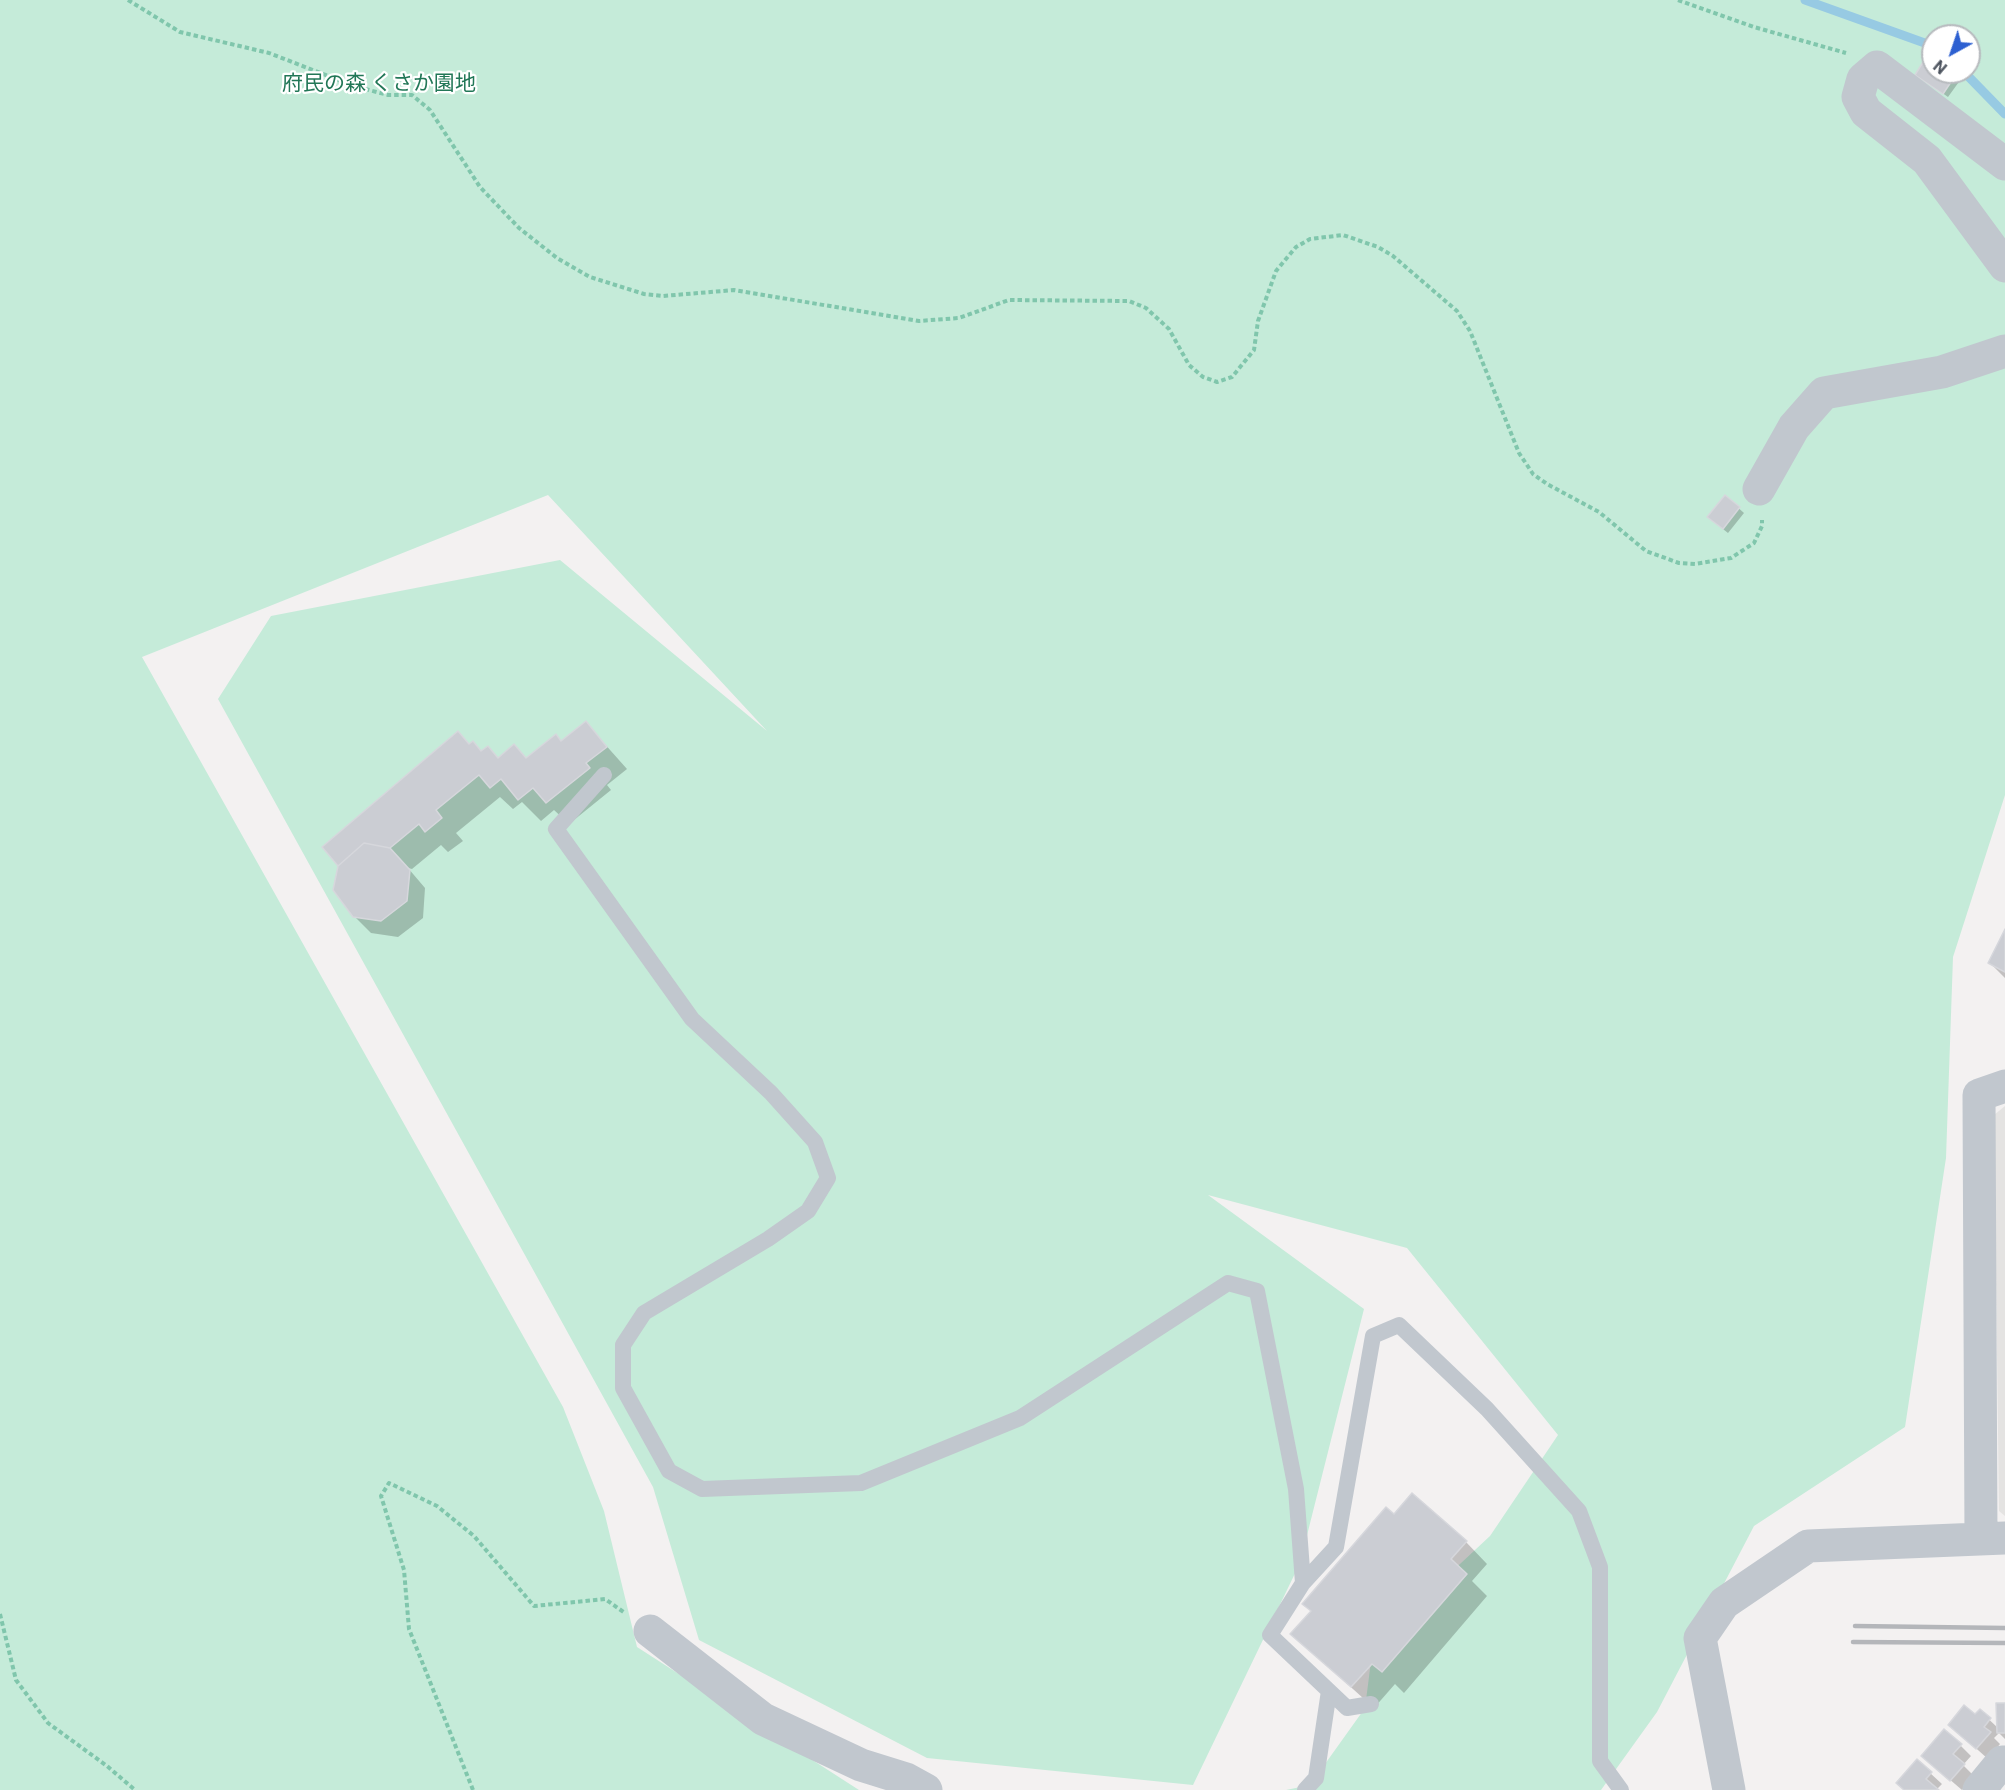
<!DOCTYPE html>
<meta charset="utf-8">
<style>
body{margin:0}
#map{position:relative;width:2005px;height:1790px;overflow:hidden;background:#f3f1f1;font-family:Roboto,sans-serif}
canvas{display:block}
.north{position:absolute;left:1921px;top:24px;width:60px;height:60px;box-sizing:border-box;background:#fff;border:2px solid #b7babe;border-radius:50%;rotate:220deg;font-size:16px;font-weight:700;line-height:24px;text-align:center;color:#4b525d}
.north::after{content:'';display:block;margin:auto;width:21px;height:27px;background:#2d60d1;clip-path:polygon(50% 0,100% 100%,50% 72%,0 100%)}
</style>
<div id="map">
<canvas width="2005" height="1790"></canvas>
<div class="north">N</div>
</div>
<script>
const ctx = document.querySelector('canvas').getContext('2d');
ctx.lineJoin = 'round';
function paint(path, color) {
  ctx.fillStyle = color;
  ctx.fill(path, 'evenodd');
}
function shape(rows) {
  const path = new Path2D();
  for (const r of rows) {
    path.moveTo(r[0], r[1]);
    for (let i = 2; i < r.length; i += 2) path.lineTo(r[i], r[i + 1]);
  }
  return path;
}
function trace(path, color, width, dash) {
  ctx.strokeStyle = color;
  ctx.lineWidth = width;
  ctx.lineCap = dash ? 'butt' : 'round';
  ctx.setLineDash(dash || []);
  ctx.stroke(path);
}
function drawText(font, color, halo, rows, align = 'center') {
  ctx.font = font + ' Roboto,"Noto Sans JP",sans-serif';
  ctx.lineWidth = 4.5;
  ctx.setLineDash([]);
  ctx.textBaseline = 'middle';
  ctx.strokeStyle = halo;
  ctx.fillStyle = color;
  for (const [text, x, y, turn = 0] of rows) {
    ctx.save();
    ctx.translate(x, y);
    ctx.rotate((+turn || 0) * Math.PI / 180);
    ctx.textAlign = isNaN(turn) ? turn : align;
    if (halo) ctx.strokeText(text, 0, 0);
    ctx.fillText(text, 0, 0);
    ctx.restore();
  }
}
paint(shape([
 [2005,1106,2005,1516,1999,1511,1994,1115]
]), '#e4e3e2');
paint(shape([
 [0,0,2005,0,2005,795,1953,957,1946,1158,1905,1427,1754,1526,1657,1712,1601,1790,1286,1790,1310,1785,1365,1708,1373,1645,1490,1536,1558,1435,1407,1248,1208,1195,1364,1309,1300,1563,1193,1785,927,1758,699,1640,653,1487,218,699,271,616,560,560,767,731,548,495,142,657,563,1407,604,1511,637,1647,859,1790,0,1790],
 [1933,36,1969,36,1969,72,1933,72]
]), '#c5ebd9');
paint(shape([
 [1933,59,1933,72,1953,72,1961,79,1948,97,1917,75],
 [1726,497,1744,513,1728,533,1714,522],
 [586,723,627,769,607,785,611,790,569,824,554,810,541,821,522,802,513,809,500,797,456,833,463,841,448,852,441,845,412,869,408,868,425,888,423,918,398,937,371,933,354,916,335,890,470,745,499,759,527,759,562,742],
 [2005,932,2005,978,1990,963],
 [1394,1516,1466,1542,1487,1564,1472,1581,1487,1596,1404,1693,1395,1684,1374,1708,1292,1634],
 [2005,1704,2005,1739,1999,1733,1994,1738,2000,1744,1988,1759,1950,1725,1975,1717,1980,1711,1998,1728],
 [1961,1746,1971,1756,1963,1765,1974,1776,1962,1790,1934,1766],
 [1917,1761,1942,1784,1936,1790,1905,1790]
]), '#0003');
trace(shape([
 [1805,0,1933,46],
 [1964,72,2005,114]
]), '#97cae3', 9);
const building = shape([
 [1928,54,1933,58,1933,72,1957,73,1943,94,1915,75,1928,54],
 [1725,495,1740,507,1723,529,1707,517,1725,495],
 [586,721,607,747,586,763,590,768,546,803,533,788,518,800,501,779,490,788,479,775,436,810,442,818,425,832,419,824,390,848,364,843,338,866,322,847,458,731,469,744,473,741,481,751,488,746,498,758,514,744,526,758,556,734,561,741,586,721],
 [364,843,390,848,410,870,407,901,381,921,353,917,333,890,338,866,364,843],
 [2005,929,2005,972,1988,963,2005,929],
 [1412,1493,1467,1541,1451,1559,1467,1574,1382,1672,1372,1664,1351,1687,1290,1634,1311,1611,1302,1604,1386,1507,1394,1514,1412,1493],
 [1996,1703,2005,1703,2005,1733,1997,1733,1996,1703],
 [1964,1705,1975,1714,1980,1709,1991,1718,1984,1727,1991,1732,1976,1749,1948,1725,1964,1705],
 [1944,1729,1962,1744,1953,1754,1965,1764,1950,1781,1921,1756,1944,1729],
 [1917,1759,1932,1772,1926,1779,1939,1790,1904,1790,1896,1783,1917,1759]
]);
paint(building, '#cbcdd3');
trace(building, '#d6d7dc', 1.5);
trace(shape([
 [128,0,180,32,269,53,354,86,388,95,412,95,430,110,480,187,519,228,557,258,590,277,644,294,663,296,734,290,919,321,959,318,1009,300,1129,301,1146,308,1169,329,1189,365,1203,377,1217,382,1232,377,1254,350,1258,321,1276,271,1296,247,1310,239,1343,235,1378,247,1393,256,1457,311,1470,331,1519,453,1533,474,1547,484,1599,512,1646,551,1679,563,1695,564,1731,558,1754,543,1762,526,1762,520],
 [1678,0,1754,27,1846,53],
 [0,1614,16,1680,48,1723,107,1766,135,1790],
 [473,1790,409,1629,404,1570,381,1496,389,1483,437,1506,474,1536,534,1606,605,1599,625,1613]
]), '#80c6ac', 4, [4.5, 3]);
trace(shape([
 [604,775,556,829,692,1019,771,1093,815,1142,828,1178,808,1211,768,1239,644,1313,623,1345,623,1388,669,1471,702,1489,861,1483,1020,1418,1228,1283,1257,1291,1296,1489,1303,1583],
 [1371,1704,1347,1708,1270,1635,1303,1583,1336,1547,1373,1336,1399,1325,1487,1409,1579,1511,1600,1567,1600,1761,1621,1790],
 [1305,1790,1316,1778,1329,1691]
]), '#c1c7ce', 16);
trace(shape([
 [2005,164,1877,67,1863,79,1858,97,1866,112,1927,160,2005,266],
 [1759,489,1794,427,1824,393,1942,372,2005,351],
 [1981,1538,1979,1095,2005,1086],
 [650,1631,763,1719,861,1765,906,1779,926,1790],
 [1729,1790,1700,1638,1724,1603,1808,1546,2005,1538],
 [1979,1790,2002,1762,2005,1762]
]), '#c1c7ce', 33);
trace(shape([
 [1855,1626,2005,1628],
 [1853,1642,2005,1643]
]), '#b4b6ba', 4.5);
drawText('21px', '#227757', '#fff', [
 ["府民の森 くさか園地",379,85]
]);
</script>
